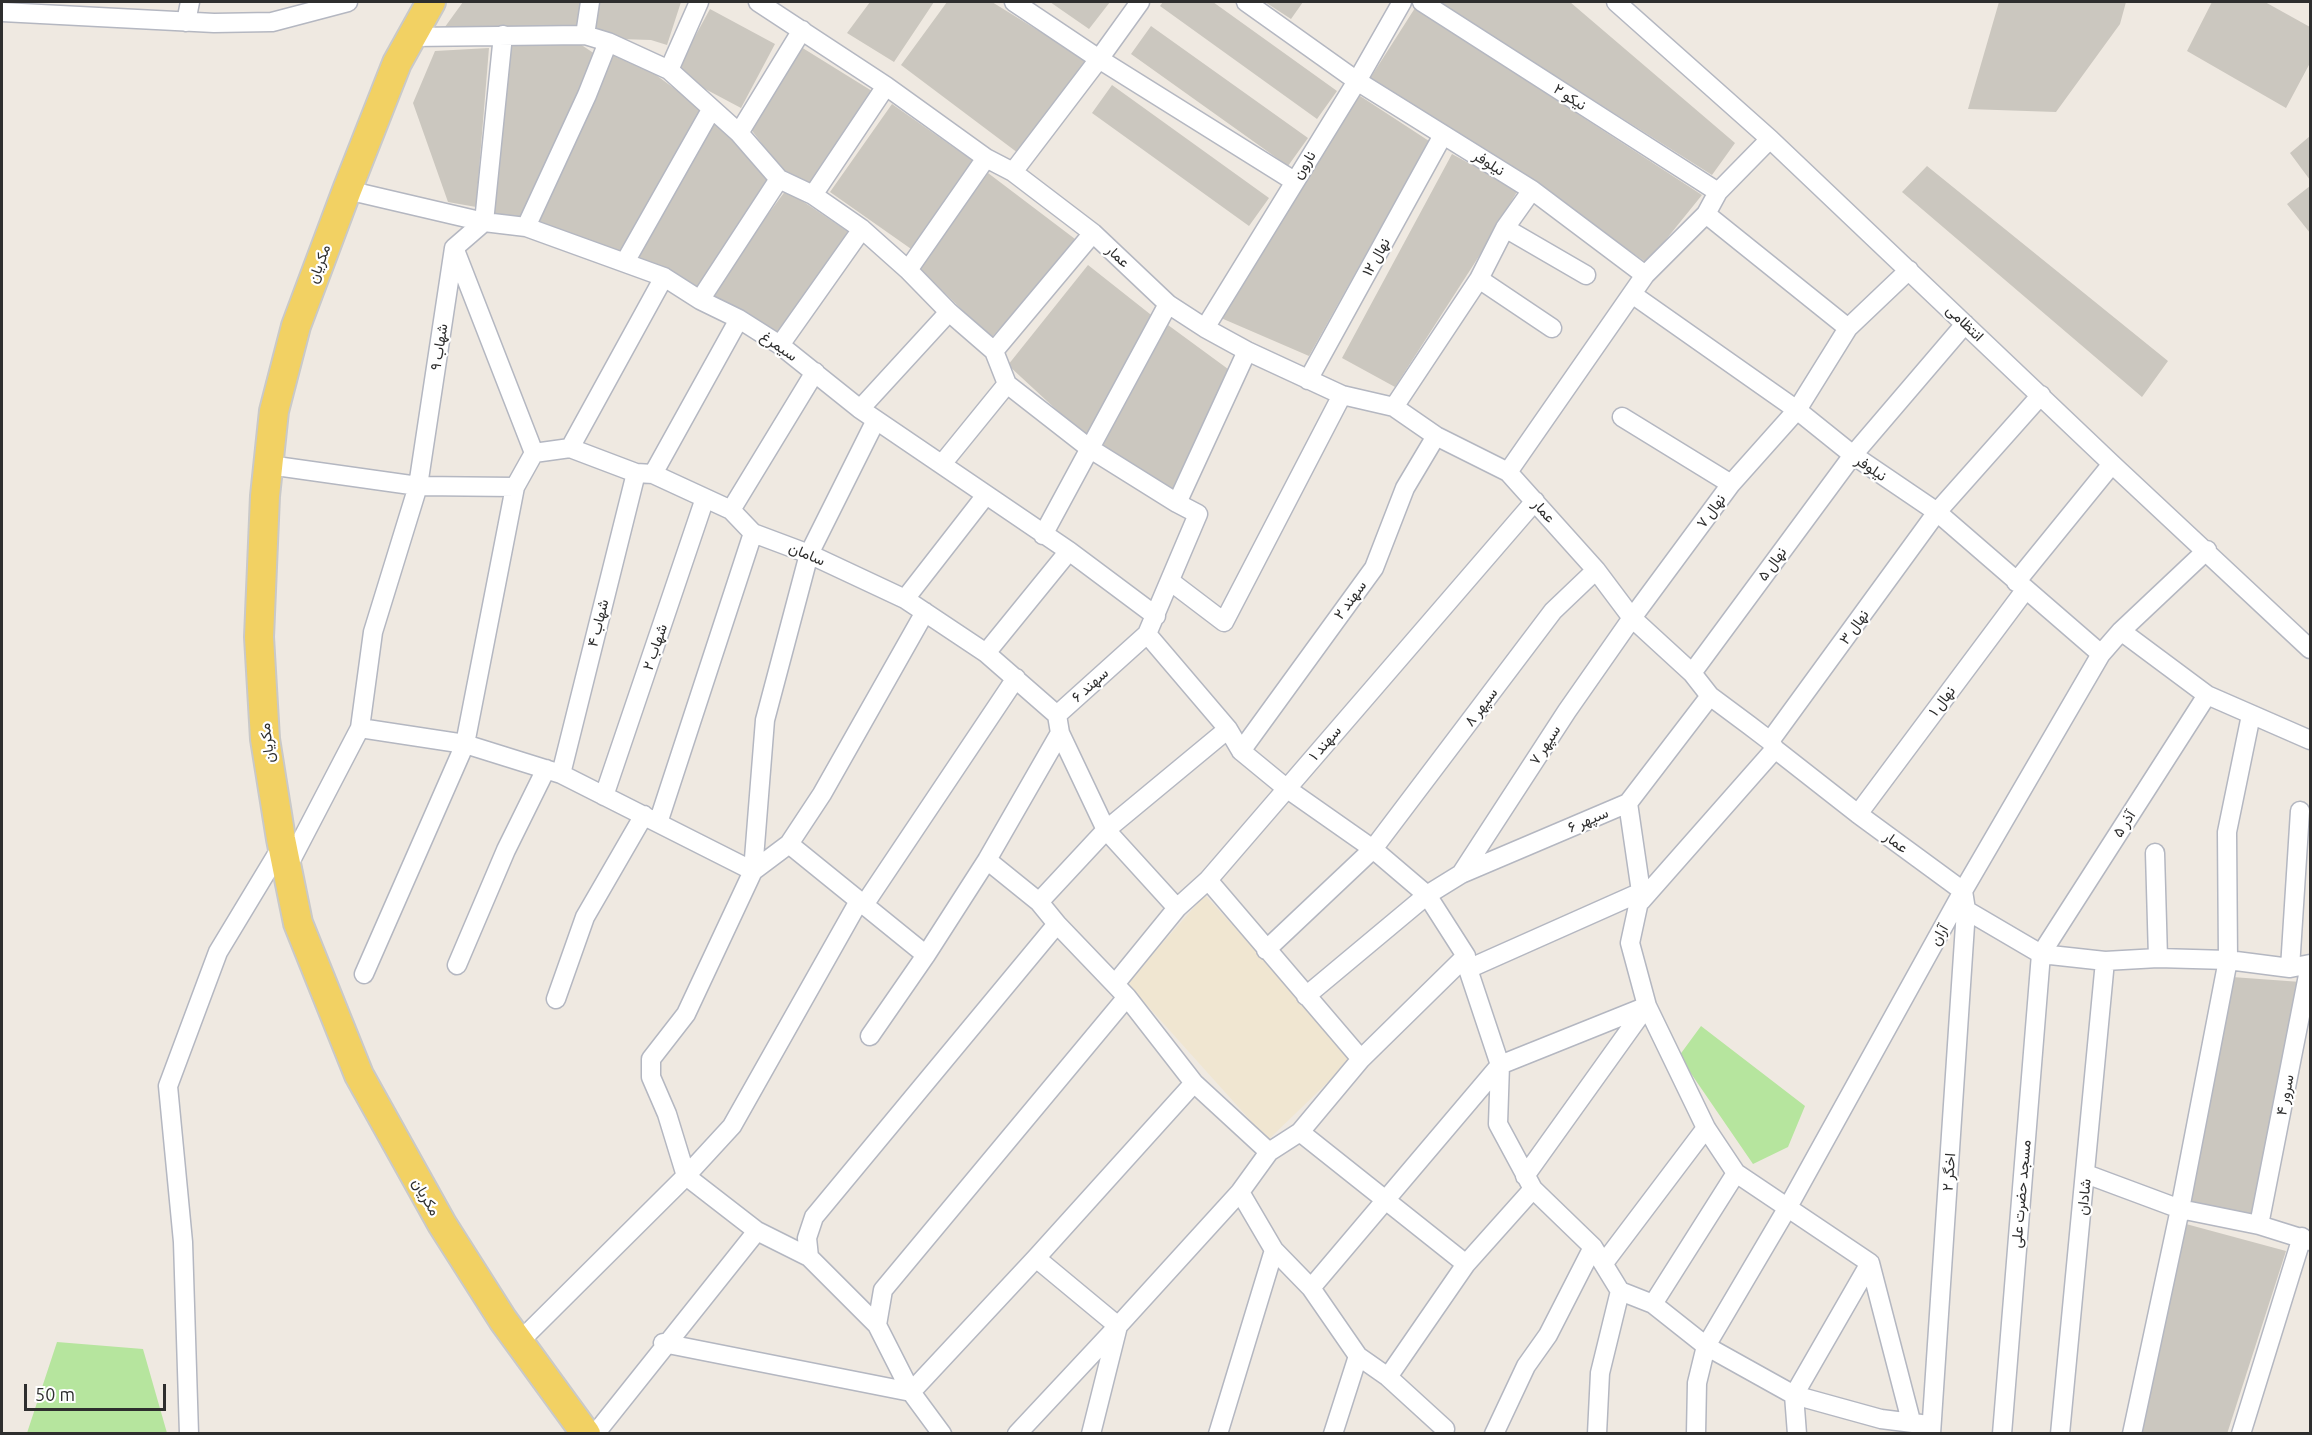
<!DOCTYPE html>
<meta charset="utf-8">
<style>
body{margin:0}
#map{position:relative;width:2312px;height:1435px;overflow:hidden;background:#efe9e1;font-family:Ubuntu,sans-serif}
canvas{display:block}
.frame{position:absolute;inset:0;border:3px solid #2e2e2e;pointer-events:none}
.scale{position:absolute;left:24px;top:1384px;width:142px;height:27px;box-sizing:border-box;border:3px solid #2e2e2e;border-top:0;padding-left:8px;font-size:18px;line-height:21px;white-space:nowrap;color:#2e2e2e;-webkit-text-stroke:4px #fff;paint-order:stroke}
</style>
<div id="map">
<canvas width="2312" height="1435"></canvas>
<div class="frame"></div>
<div class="scale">50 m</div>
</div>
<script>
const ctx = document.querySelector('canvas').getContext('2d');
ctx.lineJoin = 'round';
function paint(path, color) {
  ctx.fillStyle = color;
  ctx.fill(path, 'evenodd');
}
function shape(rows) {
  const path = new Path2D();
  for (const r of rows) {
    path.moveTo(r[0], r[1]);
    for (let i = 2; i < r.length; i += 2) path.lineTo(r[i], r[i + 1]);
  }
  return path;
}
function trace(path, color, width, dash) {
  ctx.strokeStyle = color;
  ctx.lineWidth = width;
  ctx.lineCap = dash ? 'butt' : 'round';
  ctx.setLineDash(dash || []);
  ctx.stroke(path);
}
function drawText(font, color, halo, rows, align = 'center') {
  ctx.font = font + ' Ubuntu,Vazirmatn,sans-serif';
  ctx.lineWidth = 4.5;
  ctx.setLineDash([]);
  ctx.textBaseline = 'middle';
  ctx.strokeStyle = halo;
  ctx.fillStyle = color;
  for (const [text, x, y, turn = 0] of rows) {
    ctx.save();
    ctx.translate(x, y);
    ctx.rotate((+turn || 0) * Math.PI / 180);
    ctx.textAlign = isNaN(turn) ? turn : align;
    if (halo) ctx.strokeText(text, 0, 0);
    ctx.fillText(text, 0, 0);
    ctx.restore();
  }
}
paint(shape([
 [1205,895,1354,1057,1268,1140,1127,983]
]), '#f0e6d1');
paint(shape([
 [1701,1026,1805,1106,1788,1147,1753,1164,1679,1056],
 [57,1342,143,1349,167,1433,27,1433]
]), '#b6e59e');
paint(shape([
 [463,2,583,2,582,36,442,31],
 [600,2,681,2,667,45,651,40,620,39,591,30],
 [870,2,934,2,894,62,847,33],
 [947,2,992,2,1086,60,1018,153,901,65],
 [1050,2,1110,2,1089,29],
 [1163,2,1213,2,1337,91,1317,119,1160,6],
 [1265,2,1303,2,1291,19],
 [1438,2,1570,2,1735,143,1712,175],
 [1999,2,2126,2,2120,24,2056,112,1968,109],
 [2212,2,2265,2,2310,27,2310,63,2286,108,2187,51],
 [1415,8,1702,195,1647,263,1579,215,1369,80],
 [710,9,775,44,741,108,675,73],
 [1151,26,1308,138,1288,166,1131,54],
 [574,40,598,56,525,219,489,218,507,41],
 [801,47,872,91,811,188,780,168,750,128],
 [489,48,476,207,448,202,413,103,435,51],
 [610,54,656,75,705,111,620,251,538,223],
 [1112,85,1269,198,1249,226,1092,113],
 [1357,94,1429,141,1309,356,1221,318],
 [892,104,976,163,914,251,830,192],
 [712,120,773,181,698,292,632,257],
 [2310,136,2310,180,2290,153],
 [1452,154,1518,190,1483,250,1395,387,1342,358],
 [1927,166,2168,361,2142,397,1902,192],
 [988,173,1079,242,991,338,918,267],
 [2310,186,2310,233,2287,204],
 [786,190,853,235,778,338,706,298],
 [1088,265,1155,318,1087,438,1008,365],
 [1168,325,1228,369,1172,490,1101,449],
 [2232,977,2301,982,2253,1216,2187,1203],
 [2186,1224,2286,1251,2227,1434,2141,1434]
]), '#cbc7bf');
const minor = shape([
 [758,2,886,86,986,158,1013,172,1093,233,1168,304,1205,328,1247,351,1342,395,1394,407,1436,436,1508,472,1596,570,1632,618,1692,673,1710,696,1749,725,1770,741,1775,749,1858,814,1963,891,1966,910,2041,954,2105,961,2158,958,2228,960,2290,968,2310,964],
 [1014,2,1099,59,1294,181],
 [1246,2,1357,81,1532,190,1645,275],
 [1422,2,1718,192],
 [1616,2,1770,139,2112,464,2310,649],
 [2,12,214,23,272,22,348,2],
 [186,22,190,2],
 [585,35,590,2],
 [411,37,585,35,608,42,669,70,739,133,779,179,813,195,862,229,908,270,949,312,994,351,1007,384,1089,448,1177,503],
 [669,70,699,2],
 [739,133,802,30],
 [1013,172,1099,59,1140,2],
 [347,190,484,222,526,227,664,277,700,300,739,319,780,345,860,409,1069,551,1156,616],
 [813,195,886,86],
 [1706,214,1848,328],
 [526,227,587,95,608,42],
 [1505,228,1586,275],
 [455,250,534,453],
 [625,262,711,110],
 [908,270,986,158],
 [1479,279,1552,328],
 [1632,294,1797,410,1853,455,1937,512,2101,654],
 [700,300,779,179],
 [1205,328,1357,81,1402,2],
 [780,345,862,229],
 [994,351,1093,233],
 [1308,380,1443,135],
 [1394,407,1479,279,1505,228,1532,190],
 [860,409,949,312],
 [1622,417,1731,484],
 [570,448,664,277],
 [534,453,570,448,636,473,653,474,731,510,753,533,809,554,905,599,986,653,1057,715],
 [942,464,1007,384],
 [269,465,418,486,515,487],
 [1508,472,1645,275,1706,214,1718,192,1770,139],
 [653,474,739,319],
 [731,510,815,372],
 [1043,535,1168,304],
 [1170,581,1224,622,1342,395],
 [2016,582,2112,464],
 [905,599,986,495],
 [925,612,822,794,789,844,926,955],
 [2121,631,2207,695,2310,740],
 [1147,634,1228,729,1241,751,1286,788,1373,849,1427,895,1466,956,1468,969,1500,1065,1498,1124,1533,1189,1466,1264,1388,1377],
 [986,653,1069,551],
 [1692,673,1853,455,1965,324],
 [360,728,465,744,561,774,753,871],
 [1060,733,1106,830,1177,908],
 [1770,741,1937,512,2041,395],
 [1241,751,1374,568,1405,488,1436,436],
 [561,774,636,473],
 [604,796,705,498],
 [1628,803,1641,892,1630,943,1647,1006,1706,1128,1736,1173,1870,1263,1911,1421],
 [1858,814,2026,589],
 [658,823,753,533],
 [2155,853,2158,958],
 [987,860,1039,902,1057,924,1127,997,1194,1083,1269,1152],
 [287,868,360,728,373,632,418,486,454,248,484,222,503,35],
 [753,871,789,844],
 [1461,874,1567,711,1632,618,1731,484,1797,410,1848,328,1909,270],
 [1208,880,1361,1059],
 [1641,901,1775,749],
 [1039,902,1106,830,1228,729],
 [864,905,1016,678],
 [1266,950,1373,849,1553,611,1596,570],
 [457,965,506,850,546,769],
 [2290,968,2300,811],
 [1468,969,1641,892],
 [364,974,465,744,515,487,534,453],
 [1115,984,1177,908,1208,880,1535,501],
 [1306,996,1427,895,1461,874,1628,803,1710,696],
 [556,999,585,917,644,815],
 [870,1036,926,955,987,860,1060,733,1057,715,1147,634,1198,514,1177,503,1247,351],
 [1300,1132,1466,1264],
 [2086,1174,2180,1209,2259,1225,2310,1241],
 [1525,1176,1646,1007],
 [1533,1189,1593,1247,1620,1291,1653,1304,1706,1346,1794,1395,1881,1419,1921,1424],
 [1240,1192,1274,1250,1311,1288,1358,1356,1388,1377,1445,1429,1444,1434],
 [2259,1225,2310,965],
 [809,1257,757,1231,686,1176,667,1114,651,1077,651,1059,686,1014,753,871,765,720,809,554,876,420],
 [1604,1263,1706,1128],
 [1311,1288,1500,1065,1647,1006],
 [1653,1304,1736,1173],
 [877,1325,809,1257,807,1238,814,1217,1057,924],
 [519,1342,686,1176,732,1126,859,901],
 [663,1343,911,1392],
 [911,1392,1036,1258,1194,1083],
 [1794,1395,1870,1263],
 [1794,1395,1797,1434],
 [189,1434,183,1242,168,1086,218,952,282,846],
 [595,1434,757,1231],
 [942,1434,911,1392,877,1325,883,1290,1127,997],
 [1017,1434,1118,1326,1036,1258],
 [1091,1434,1118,1326,1240,1192,1269,1152,1300,1132,1361,1059,1466,956],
 [1218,1434,1274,1250],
 [1333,1434,1358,1356],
 [1494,1434,1526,1366,1548,1335,1593,1247],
 [1597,1434,1600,1373,1620,1291],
 [1696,1434,1697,1383,1706,1346,1788,1207,1963,891,2101,654,2121,631,2207,550],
 [1931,1434,1966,910],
 [2002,1434,2041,954,2207,695],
 [2060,1434,2105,961],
 [2132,1434,2180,1209,2228,960,2227,832,2251,715],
 [2241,1434,2302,1237]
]);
const primary = shape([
 [431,2,397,63,347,190,296,326,274,411,265,496,259,637,265,739,281,839,298,923,359,1075,442,1224,503,1320,586,1434]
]);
trace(minor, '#b4b7c1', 21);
trace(primary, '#c9c9c9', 32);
trace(minor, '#fff', 18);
trace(primary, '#f2d163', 28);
drawText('15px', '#2e2e2e', '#fff', [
 ["نیکو ۲",1570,97,33],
 ["نیلوفر",1489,163,32],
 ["نارون",1304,165,-58],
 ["عمار",1118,256,43],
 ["نهال ۱۲",1376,257,-61],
 ["مکریان",319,264,-70],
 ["انتظامی",1965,323,44],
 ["سیمرغ",779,346,35],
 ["شهاب ۹",439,347,-81],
 ["نیلوفر",1871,468,34],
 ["عمار",1544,511,48],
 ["نهال ۷",1711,511,-54],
 ["سامان",807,554,23],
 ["نهال ۵",1772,564,-54],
 ["سهند ۲",1350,600,-54],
 ["شهاب ۴",598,623,-76],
 ["نهال ۳",1854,627,-54],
 ["شهاب ۲",655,647,-71],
 ["سهند ۶",1090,685,-42],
 ["نهال ۱",1942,701,-53],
 ["سپهر ۸",1481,707,-53],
 ["مکریان",267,743,-97],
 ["سهند ۱",1325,743,-49],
 ["سپهر ۷",1545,745,-57],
 ["سپهر ۶",1588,820,-23],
 ["آذر ۵",2124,824,-57],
 ["عمار",1896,842,36],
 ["آران",1939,935,-61],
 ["سرور ۴",2285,1095,-79],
 ["اخگر ۲",1949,1172,-86],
 ["مسجد حضرت علی",2021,1194,-85],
 ["مکریان",426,1197,60],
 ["شادان",2084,1197,-84]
]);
</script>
